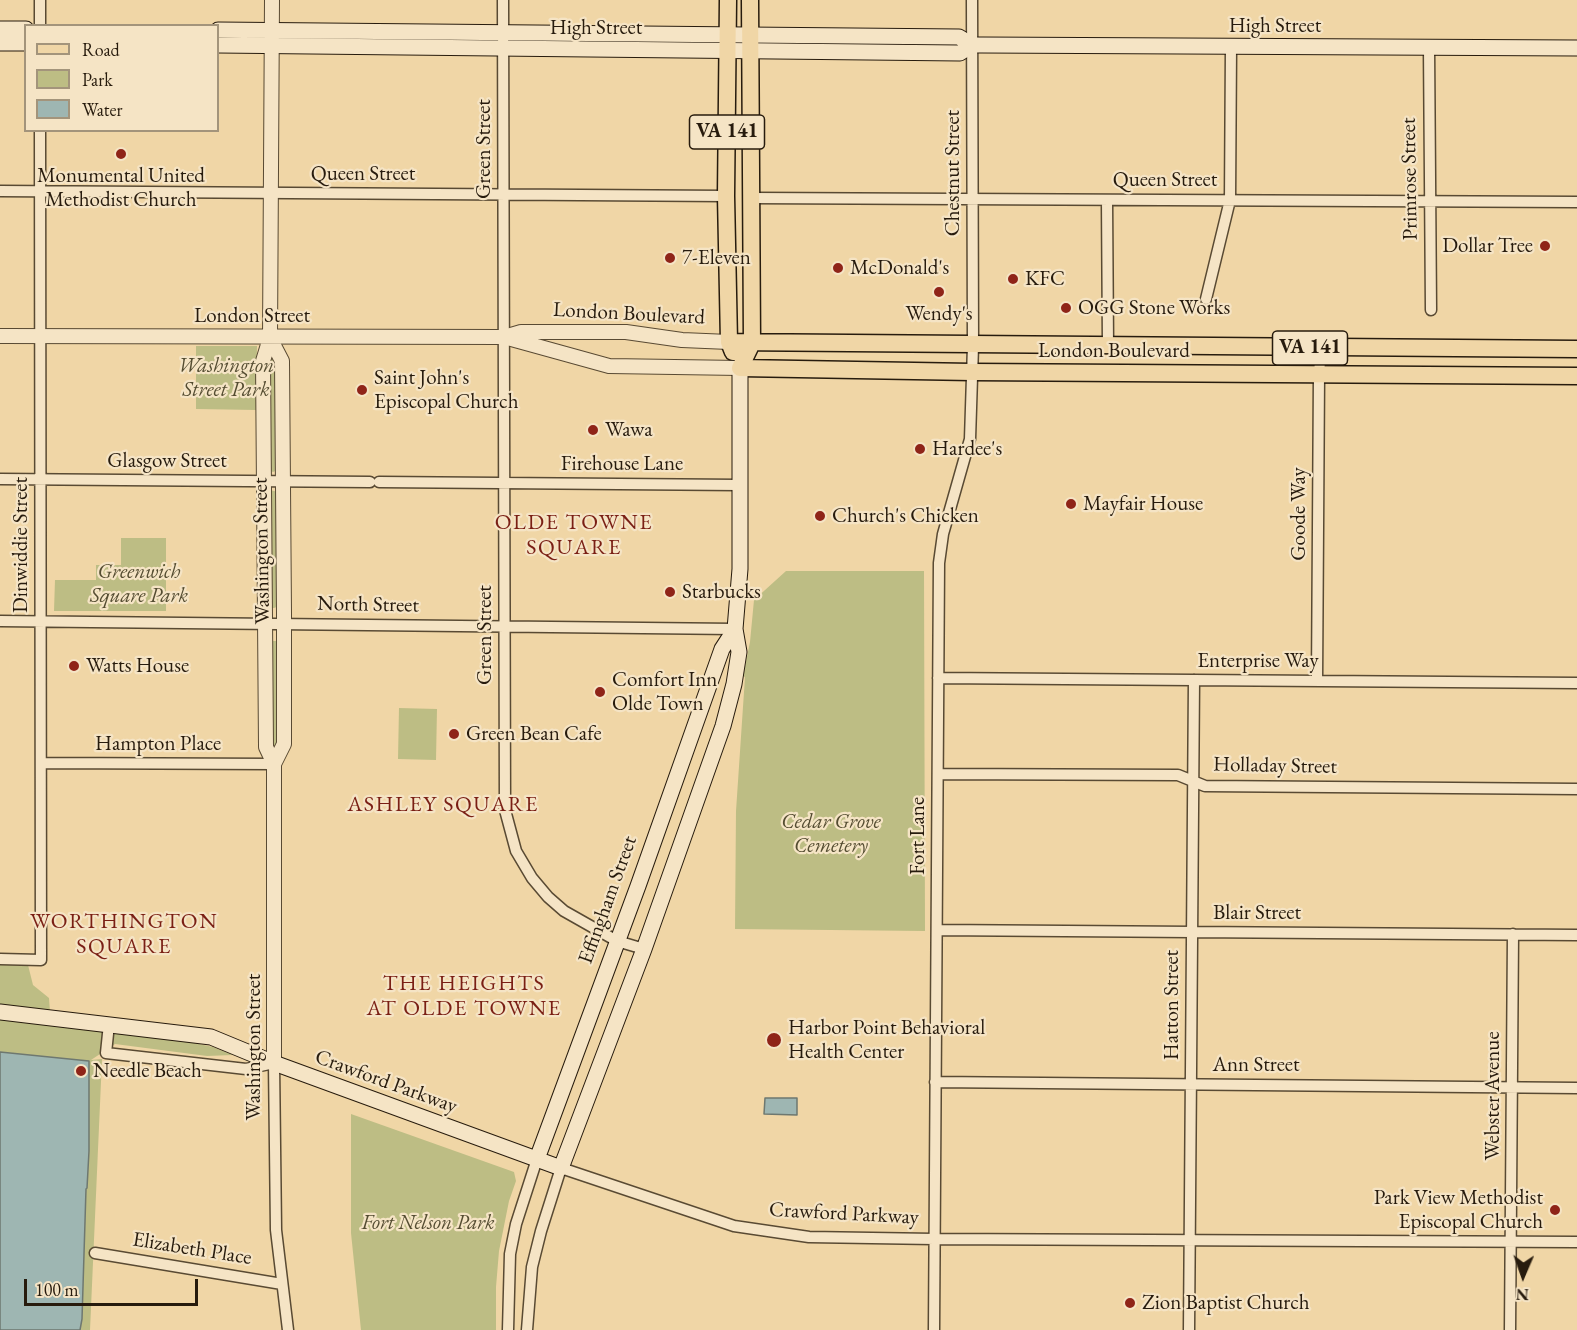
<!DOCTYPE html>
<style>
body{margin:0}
#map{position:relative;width:1577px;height:1330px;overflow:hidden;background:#f0d6a6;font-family:"EB Garamond",serif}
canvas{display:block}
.legend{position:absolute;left:24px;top:24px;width:195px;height:108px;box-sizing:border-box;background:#f5e4c5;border:2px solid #a3947b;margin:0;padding:8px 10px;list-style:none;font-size:18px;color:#271b0d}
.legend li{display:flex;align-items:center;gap:12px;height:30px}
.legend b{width:30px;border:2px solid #a3947b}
.north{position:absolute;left:1493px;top:1246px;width:60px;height:60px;-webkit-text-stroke:4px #f5e4c5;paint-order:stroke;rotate:182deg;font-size:16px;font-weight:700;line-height:24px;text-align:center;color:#271b0d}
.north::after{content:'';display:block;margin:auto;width:21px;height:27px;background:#271b0d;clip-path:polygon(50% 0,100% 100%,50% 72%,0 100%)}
.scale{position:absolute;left:24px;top:1279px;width:174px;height:27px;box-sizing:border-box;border:3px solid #271b0d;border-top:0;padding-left:8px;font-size:18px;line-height:21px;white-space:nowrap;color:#271b0d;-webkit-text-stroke:4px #f5e4c5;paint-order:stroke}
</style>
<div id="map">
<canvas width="1577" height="1330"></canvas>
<ul class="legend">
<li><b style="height:8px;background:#f0d6a6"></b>Road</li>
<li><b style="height:16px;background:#bdbd84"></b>Park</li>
<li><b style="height:16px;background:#9eb6b2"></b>Water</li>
</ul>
<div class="north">N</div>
<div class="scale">100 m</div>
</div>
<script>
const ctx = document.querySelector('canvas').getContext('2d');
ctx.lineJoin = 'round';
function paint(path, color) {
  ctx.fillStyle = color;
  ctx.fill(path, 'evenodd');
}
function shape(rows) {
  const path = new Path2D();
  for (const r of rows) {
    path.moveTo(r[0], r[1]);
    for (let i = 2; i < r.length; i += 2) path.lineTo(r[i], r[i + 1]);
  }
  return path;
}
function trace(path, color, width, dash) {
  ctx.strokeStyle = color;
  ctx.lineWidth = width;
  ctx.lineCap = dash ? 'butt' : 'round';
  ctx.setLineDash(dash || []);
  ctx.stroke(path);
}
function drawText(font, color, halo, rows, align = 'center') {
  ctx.font = font + ' "EB Garamond",serif';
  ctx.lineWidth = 4.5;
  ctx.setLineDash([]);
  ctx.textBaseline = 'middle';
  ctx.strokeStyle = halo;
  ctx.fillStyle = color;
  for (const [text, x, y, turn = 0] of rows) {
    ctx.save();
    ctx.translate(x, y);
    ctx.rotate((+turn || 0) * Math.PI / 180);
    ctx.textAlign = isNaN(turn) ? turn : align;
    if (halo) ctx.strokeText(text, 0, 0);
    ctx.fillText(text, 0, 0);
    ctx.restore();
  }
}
paint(shape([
 [196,346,257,346,256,410,196,409],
 [270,358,275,358,278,470,273,472,269,470,268,362],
 [270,490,278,492,279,606,274,608,271,608],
 [121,538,166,538,166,611,54,611,55,580,96,580,96,565,121,565],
 [786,571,924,571,925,931,735,929,736,811,745,677,743,676,750,642,754,600],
 [271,641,277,641,279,643,280,743,275,748,272,747],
 [399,708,437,709,436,760,398,759],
 [0,965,28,965,33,985,49,998,50,1012,213,1047,233,1055,207,1056,115,1044,91,1060,102,1059,90,1330,80,1330,82,1319,86,1188,87,1188,89,1151,89,1062,0,1052],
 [351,1114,514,1172,516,1181,509,1201,499,1251,496,1287,496,1330,361,1330,351,1233]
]), '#bdbd84');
const water = shape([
 [0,1052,89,1061,89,1151,87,1188,86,1189,82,1319,80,1330,0,1330,0,1052],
 [765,1098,797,1098,797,1115,764,1114,765,1098]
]);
paint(water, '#9eb6b2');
trace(water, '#6e7870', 1.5);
const minor = shape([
 [40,0,40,26],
 [503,0,505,810,516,851,532,878,548,897,564,911,617,941,644,949],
 [1429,47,1431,310],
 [0,191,726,196],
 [752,198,1577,202],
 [1107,200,1108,346],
 [1206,299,1230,200,1231,47],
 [0,479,370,482],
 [379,482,739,485],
 [0,621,735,629],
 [938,678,1577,683],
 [1317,681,1319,374,1321,348],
 [41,763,274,764],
 [938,774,1178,775,1205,786,1577,789],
 [937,930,1577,935],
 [0,959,41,960,40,130],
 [109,1024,106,1053,246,1069,274,1063,276,1230,288,1330],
 [935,1082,1577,1088],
 [95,1253,282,1284],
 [508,1330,510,1254,516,1224,537,1159],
 [527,1330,532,1267,541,1231,561,1168,734,1226,809,1237,934,1239,1577,1242],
 [934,1330,939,563,943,534,970,439,973,346,972,0],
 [1189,1330,1194,680],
 [1510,1330,1513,934]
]);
const tertiary = shape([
 [272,0,270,338,263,361,266,747,274,764,274,1063],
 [0,336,504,337,609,366,740,368],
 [504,337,521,332,626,332,682,340,729,342],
 [270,338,282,361,284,613,284,744,274,764]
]);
const secondary = shape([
 [0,29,26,29],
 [218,30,959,37,972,45,982,45,1577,48],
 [0,43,26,43],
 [218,45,960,53,972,45],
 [0,1012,211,1037,274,1063,561,1168,644,949,723,726,734,684,739,652,735,629,740,569,740,368],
 [537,1159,638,886,722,649,735,629]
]);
const primary = shape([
 [728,0,726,196,729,342,733,352],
 [729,342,1577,349],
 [740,368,972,372,1577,376],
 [740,368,752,343,750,0]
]);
trace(minor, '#594a33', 13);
trace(tertiary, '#594a33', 16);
trace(secondary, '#271b0d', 17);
trace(primary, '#271b0d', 19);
trace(minor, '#f5e4c5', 10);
trace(tertiary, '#f5e4c5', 14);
trace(secondary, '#f5e4c5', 15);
trace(primary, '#f0d6a6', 16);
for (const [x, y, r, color] of [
 [121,154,6,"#8f2418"],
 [1545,246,6,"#8f2418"],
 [670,258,6,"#8f2418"],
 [838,268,6,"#8f2418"],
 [1013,279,6,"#8f2418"],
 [939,292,6,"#8f2418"],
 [1066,308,6,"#8f2418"],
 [362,390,6,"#8f2418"],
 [593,430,6,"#8f2418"],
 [920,449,6,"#8f2418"],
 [1071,504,6,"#8f2418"],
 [820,516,6,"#8f2418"],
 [670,592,6,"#8f2418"],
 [74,666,6,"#8f2418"],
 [600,692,6,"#8f2418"],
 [454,734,6,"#8f2418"],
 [774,1040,8,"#8f2418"],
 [81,1071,6,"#8f2418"],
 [1555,1210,6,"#8f2418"],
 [1130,1303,6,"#8f2418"]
]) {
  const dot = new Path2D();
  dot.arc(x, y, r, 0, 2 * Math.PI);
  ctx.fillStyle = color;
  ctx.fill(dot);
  trace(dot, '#f5e4c5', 2);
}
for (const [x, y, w] of [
 [727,132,75],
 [1310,348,75]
]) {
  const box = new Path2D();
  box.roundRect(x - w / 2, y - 17, w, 34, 4.5);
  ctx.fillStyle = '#f5e4c5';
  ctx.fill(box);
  trace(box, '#271b0d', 1.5);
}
drawText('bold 20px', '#271b0d', null, [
 ["VA 141",727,132],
 ["VA 141",1310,348]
]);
drawText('21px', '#271b0d', '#f5e4c5', [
 ["High Street",1275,26],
 ["High Street",596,28],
 ["Green Street",484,149,-90],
 ["Chestnut Street",953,173,-90],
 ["Queen Street",363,174],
 ["Primrose Street",1410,179,-91],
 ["Queen Street",1165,180],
 ["London Boulevard",629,314,3],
 ["London Street",252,316],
 ["London Boulevard",1114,351],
 ["Glasgow Street",167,461],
 ["Firehouse Lane",622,464],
 ["Goode Way",1299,514,-90],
 ["Dinwiddie Street",21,545,-90],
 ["Washington Street",262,551,-91],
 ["North Street",368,605,1],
 ["Green Street",485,635,-90],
 ["Enterprise Way",1258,661],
 ["Hampton Place",158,744],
 ["Holladay Street",1275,766,1],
 ["Fort Lane",918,836,-90],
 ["Effingham Street",608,900,-70],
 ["Blair Street",1257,913],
 ["Hatton Street",1172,1005,-90],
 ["Washington Street",254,1047,-90],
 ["Ann Street",1256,1065],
 ["Crawford Parkway",386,1082,20],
 ["Webster Avenue",1493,1096,-90],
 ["Crawford Parkway",844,1214,3],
 ["Elizabeth Place",192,1249,9]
]);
drawText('21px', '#271b0d', '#f5e4c5', [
 ["Monumental United",121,176,"center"],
 ["Methodist Church",121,200,"center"],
 ["Dollar Tree",1533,246,"right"],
 ["7-Eleven",682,258],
 ["McDonald's",850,268],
 ["KFC",1025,279],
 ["OGG Stone Works",1078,308],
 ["Wendy's",939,314,"center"],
 ["Saint John's",374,378],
 ["Episcopal Church",374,402],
 ["Wawa",605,430],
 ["Hardee's",932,449],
 ["Mayfair House",1083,504],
 ["Church's Chicken",832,516],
 ["Starbucks",682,592],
 ["Watts House",86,666],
 ["Comfort Inn",612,680],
 ["Olde Town",612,704],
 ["Green Bean Cafe",466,734],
 ["Harbor Point Behavioral",788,1028],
 ["Health Center",788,1052],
 ["Needle Beach",93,1071],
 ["Park View Methodist",1543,1198,"right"],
 ["Episcopal Church",1543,1222,"right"],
 ["Zion Baptist Church",1142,1303]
], 'left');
drawText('italic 21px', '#544c31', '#f5e4c5', [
 ["Washington",226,366],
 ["Street Park",226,390],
 ["Greenwich",139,572],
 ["Square Park",139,596],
 ["Cedar Grove",831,822],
 ["Cemetery",831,846],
 ["Fort Nelson Park",428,1223]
]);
ctx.letterSpacing = '1.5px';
drawText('22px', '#7a1f14', '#f5e4c5', [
 ["OLDE TOWNE",574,523],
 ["SQUARE",574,548],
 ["ASHLEY SQUARE",443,805],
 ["WORTHINGTON",124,922],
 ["SQUARE",124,947],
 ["THE HEIGHTS",464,984],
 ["AT OLDE TOWNE",464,1009]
]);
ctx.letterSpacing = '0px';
</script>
